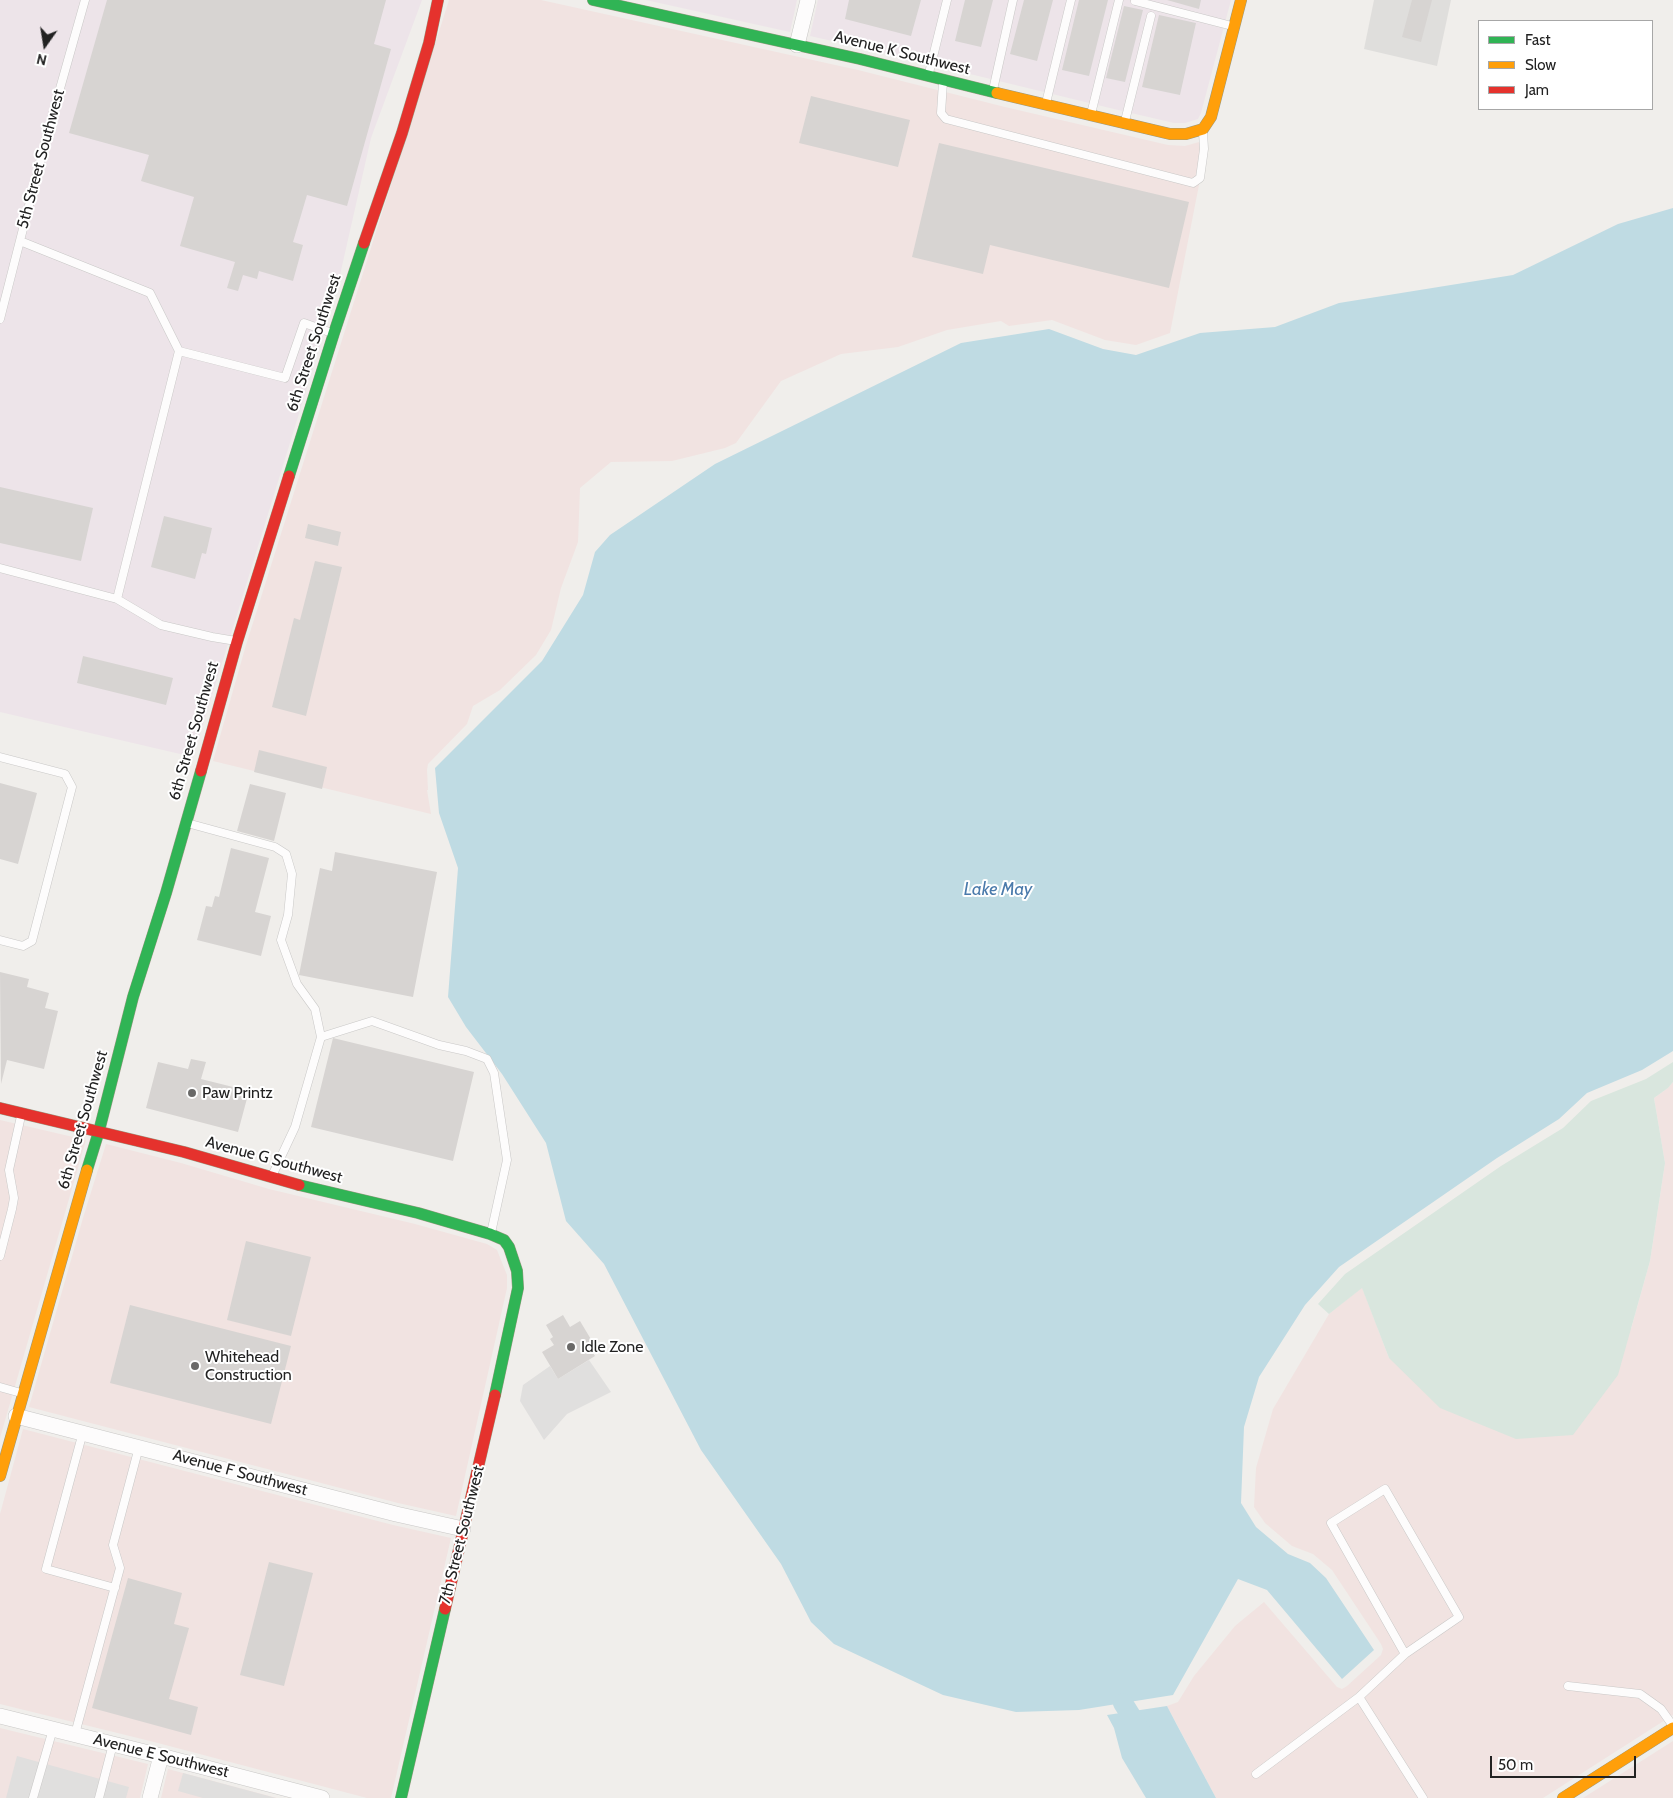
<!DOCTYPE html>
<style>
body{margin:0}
#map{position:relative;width:1673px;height:1798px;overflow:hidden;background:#f0eeeb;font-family:Cabin,sans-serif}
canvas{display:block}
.legend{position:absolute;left:1478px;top:20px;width:175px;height:90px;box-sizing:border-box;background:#fff;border:1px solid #a7a7a7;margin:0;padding:6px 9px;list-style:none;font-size:15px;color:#222}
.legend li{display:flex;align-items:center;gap:10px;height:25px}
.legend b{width:25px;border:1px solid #a7a7a7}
.north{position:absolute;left:20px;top:20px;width:50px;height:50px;-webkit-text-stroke:4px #fff;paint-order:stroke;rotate:193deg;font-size:14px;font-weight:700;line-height:20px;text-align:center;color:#222}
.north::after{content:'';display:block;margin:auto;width:18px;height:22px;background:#222;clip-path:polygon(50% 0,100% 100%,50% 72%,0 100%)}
.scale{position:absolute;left:1490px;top:1756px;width:146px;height:22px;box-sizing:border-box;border:2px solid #222;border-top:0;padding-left:6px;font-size:15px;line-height:18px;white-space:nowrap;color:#222;-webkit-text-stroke:4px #fff;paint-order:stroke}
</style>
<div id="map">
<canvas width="1673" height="1798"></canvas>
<ul class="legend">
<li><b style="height:6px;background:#30b455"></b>Fast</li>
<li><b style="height:6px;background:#ff9f0a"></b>Slow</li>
<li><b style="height:6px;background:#e5322d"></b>Jam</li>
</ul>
<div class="north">N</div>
<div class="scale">50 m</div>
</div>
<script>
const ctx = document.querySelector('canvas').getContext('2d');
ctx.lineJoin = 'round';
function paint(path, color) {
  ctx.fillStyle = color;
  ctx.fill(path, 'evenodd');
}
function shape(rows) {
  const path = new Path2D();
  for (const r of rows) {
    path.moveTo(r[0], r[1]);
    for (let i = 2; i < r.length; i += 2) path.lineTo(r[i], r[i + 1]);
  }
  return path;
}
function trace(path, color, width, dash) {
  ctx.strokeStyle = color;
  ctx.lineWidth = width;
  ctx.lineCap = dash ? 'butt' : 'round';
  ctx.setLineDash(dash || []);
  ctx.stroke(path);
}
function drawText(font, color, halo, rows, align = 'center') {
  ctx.font = font + ' Cabin,sans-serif';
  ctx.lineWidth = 4;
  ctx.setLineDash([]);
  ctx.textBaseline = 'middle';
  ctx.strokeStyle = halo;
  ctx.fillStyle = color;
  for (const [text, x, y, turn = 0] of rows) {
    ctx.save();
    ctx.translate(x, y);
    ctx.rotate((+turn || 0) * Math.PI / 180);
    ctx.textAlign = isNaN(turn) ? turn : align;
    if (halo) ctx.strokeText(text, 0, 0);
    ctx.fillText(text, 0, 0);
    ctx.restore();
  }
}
paint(shape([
 [1374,0,1451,0,1437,66,1364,49]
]), '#dfdedc');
paint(shape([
 [449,0,541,0,858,70,1005,107,1168,145,1185,146,1199,142,1202,145,1208,139,1170,333,1136,345,1105,340,1052,320,1009,326,1001,321,947,330,898,347,841,354,781,381,736,443,725,448,672,461,611,462,580,488,578,542,561,588,551,630,536,655,500,690,473,706,467,724,428,764,427,770,428,790,427,790,431,814,213,761,246,645],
 [1673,1082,1673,1715,1543,1798,1216,1798,1167,1706,1178,1702,1194,1676,1235,1626,1264,1602,1337,1687,1342,1689,1347,1686,1381,1655,1383,1649,1381,1644,1332,1570,1313,1554,1292,1546,1265,1523,1254,1507,1256,1468,1273,1409,1329,1314,1362,1287,1389,1358,1631,1329,1650,1261,1665,1163,1654,1098,1668,1088],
 [0,1120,86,1140,0,1438],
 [106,1144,181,1163,269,1189,415,1224,487,1244,497,1250,507,1275,507,1288,456,1516,398,1503,29,1407,83,1218],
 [23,1429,393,1525,451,1538,391,1798,367,1798,154,1742,0,1704,0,1514],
 [0,1728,148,1764,140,1798,0,1798],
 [1673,1741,1673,1798,1583,1798],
 [168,1769,277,1798,161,1798]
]), '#f1e3e1');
paint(shape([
 [0,0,422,0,371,138,335,297,193,757,0,712],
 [646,0,797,0,790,32],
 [818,0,1231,0,1201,113,1198,119,1185,123,1174,123,1114,109,863,48,810,36]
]), '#ede4e9');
paint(shape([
 [1673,1062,1673,1082,1668,1088,1654,1098,1665,1163,1650,1261,1618,1375,1573,1435,1516,1439,1440,1408,1389,1358,1362,1288,1329,1314,1318,1304,1345,1274,1501,1166,1563,1128,1591,1101,1646,1079]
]), '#d9e6de');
paint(shape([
 [589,1360,611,1392,567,1414,544,1440,520,1401,523,1385,550,1366,558,1379],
 [17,1756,129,1787,126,1798,6,1798],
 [183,1773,276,1798,203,1798,178,1791]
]), '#e0dfde');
paint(shape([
 [1673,208,1673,1051,1642,1070,1587,1093,1559,1119,1497,1158,1339,1267,1305,1305,1259,1377,1244,1427,1241,1503,1256,1527,1288,1554,1310,1563,1326,1578,1374,1650,1342,1679,1267,1590,1238,1579,1173,1695,1079,1710,1016,1712,943,1695,834,1644,811,1622,781,1564,701,1450,604,1264,566,1221,546,1143,502,1074,466,1027,448,997,458,868,439,813,435,768,542,661,583,595,595,552,610,535,715,464,961,343,1049,329,1103,349,1136,355,1200,333,1275,327,1339,303,1513,275,1618,224],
 [1167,1706,1178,1727,1216,1798,1146,1798,1122,1758,1114,1728,1107,1715]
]), '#bfdbe3');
trace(shape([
 [1123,1703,1143,1735]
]), '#bfdbe3', 20);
paint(shape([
 [107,0,386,0,374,44,391,49,347,206,307,195,293,242,303,245,293,281,259,271,257,279,243,275,238,291,227,288,235,262,180,246,194,197,141,181,149,155,69,133],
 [849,0,921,0,911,36,845,19],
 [965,0,993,0,981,47,955,41],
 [1024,0,1053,0,1037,61,1010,54],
 [1079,0,1108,0,1089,76,1062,70],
 [1167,0,1201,0,1199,9],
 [1412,0,1432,0,1421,42,1402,37],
 [1124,6,1143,10,1125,82,1106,78],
 [1159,15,1196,23,1180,95,1142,87],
 [811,96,910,120,898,167,799,143],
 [939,143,1189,202,1169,288,990,245,983,274,912,257],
 [0,487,93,508,81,561,0,543],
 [164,516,212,528,206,554,202,553,195,579,151,567],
 [308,524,341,532,338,546,305,538],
 [315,561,342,567,306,716,272,707,294,618,300,620],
 [83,656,173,678,166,705,77,683],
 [259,750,327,767,322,789,254,772],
 [0,783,37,793,18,864,0,859],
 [250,784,286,793,274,841,237,831],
 [231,848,269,858,255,912,271,916,261,956,197,940,206,906,212,907,215,896,219,897],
 [335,852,437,872,413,997,299,975,320,868,332,871],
 [0,972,29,979,27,987,49,993,45,1008,58,1011,44,1069,7,1060,1,1084],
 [333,1038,474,1072,453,1161,311,1127],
 [191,1059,206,1062,201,1079,249,1091,238,1132,146,1108,158,1062,188,1069],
 [246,1241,311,1257,291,1336,227,1320],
 [130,1305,291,1346,271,1424,110,1383],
 [563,1315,570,1327,580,1321,595,1346,590,1348,595,1356,558,1379,542,1352,554,1345,550,1339,553,1337,546,1325],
 [269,1562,313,1573,284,1686,240,1675],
 [128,1578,182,1593,174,1624,189,1628,169,1699,198,1707,191,1735,92,1708]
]), '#d7d4d2');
const lane = shape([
 [1135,1,1232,26],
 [929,73,947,0],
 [943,82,941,113,946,119,1193,183,1200,178,1204,149,1203,132],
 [993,90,1013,0],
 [1046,103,1071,0],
 [1091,114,1119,0],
 [1125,121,1151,16],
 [0,319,48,131,85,0],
 [179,351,285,378,304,323,332,333],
 [0,568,117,599,179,351,150,293,20,241],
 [117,599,161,625,212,637,236,641],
 [0,757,65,774,72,787,32,941,23,946,0,940],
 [187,823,275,847,286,854,292,874,288,915,281,940,297,984,315,1009,321,1037,295,1127,272,1176],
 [321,1037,372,1021,439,1045,466,1051,487,1059,494,1073,507,1160,491,1233],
 [0,1256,12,1209,14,1198,9,1170,21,1116],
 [0,1387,21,1393],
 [83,1432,46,1569,115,1588],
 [1568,1686,1640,1694,1661,1709,1673,1726],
 [1359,1697,1405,1654,1331,1523,1385,1489,1459,1617,1405,1654],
 [75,1734,120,1568,113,1545,139,1447],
 [1256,1774,1359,1697,1423,1798],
 [33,1798,53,1729],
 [99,1798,113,1744]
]);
const street = shape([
 [797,45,808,0],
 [16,1416,396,1514,463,1529],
 [0,1716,161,1756,322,1798],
 [150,1798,161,1756]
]);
const fast = shape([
 [593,0,860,59,997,93],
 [289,476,334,333,364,243],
 [87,1170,99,1131,133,997,166,893,201,771],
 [299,1185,418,1213,490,1234,504,1240,509,1247,517,1271,518,1288,495,1395],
 [401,1798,445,1609]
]);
const slow = shape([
 [997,93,1170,134,1186,134,1203,129,1211,117,1241,0],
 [0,1476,87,1170],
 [1563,1798,1673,1728]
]);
const jam = shape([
 [364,243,402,133,429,43,438,0],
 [201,771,237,642,289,476],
 [0,1108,184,1152,299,1185],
 [445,1609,495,1395]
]);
trace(lane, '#c9c8c7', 9);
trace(street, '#c9c8c7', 16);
trace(fast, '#999a82', 12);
trace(slow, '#999a82', 12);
trace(jam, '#999a82', 12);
trace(lane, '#fdfcfc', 8);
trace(street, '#fdfcfc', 15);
trace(fast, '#30b455', 11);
trace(slow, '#ff9f0a', 11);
trace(jam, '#e5322d', 11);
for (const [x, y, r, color] of [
 [192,1093,5,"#6a6968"],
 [571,1347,5,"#6a6968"],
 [195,1366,5,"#6a6968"]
]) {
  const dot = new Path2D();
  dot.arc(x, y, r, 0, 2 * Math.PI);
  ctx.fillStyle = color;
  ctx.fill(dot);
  trace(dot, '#fff', 2);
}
drawText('16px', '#222', '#fff', [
 ["Avenue K Southwest",902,53,14],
 ["5th Street Southwest",41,159,-75],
 ["6th Street Southwest",314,343,-72],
 ["6th Street Southwest",194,731,-74],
 ["6th Street Southwest",83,1120,-74],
 ["Avenue G Southwest",274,1160,15],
 ["Avenue F Southwest",240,1473,15],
 ["7th Street Southwest",462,1535,-76],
 ["Avenue E Southwest",161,1756,14]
]);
drawText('16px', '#222', '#fff', [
 ["Paw Printz",202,1093],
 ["Idle Zone",581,1347],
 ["Whitehead",205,1357],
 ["Construction",205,1375]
], 'left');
drawText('italic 18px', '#4a7aab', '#fff', [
 ["Lake May",998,890]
]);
</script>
